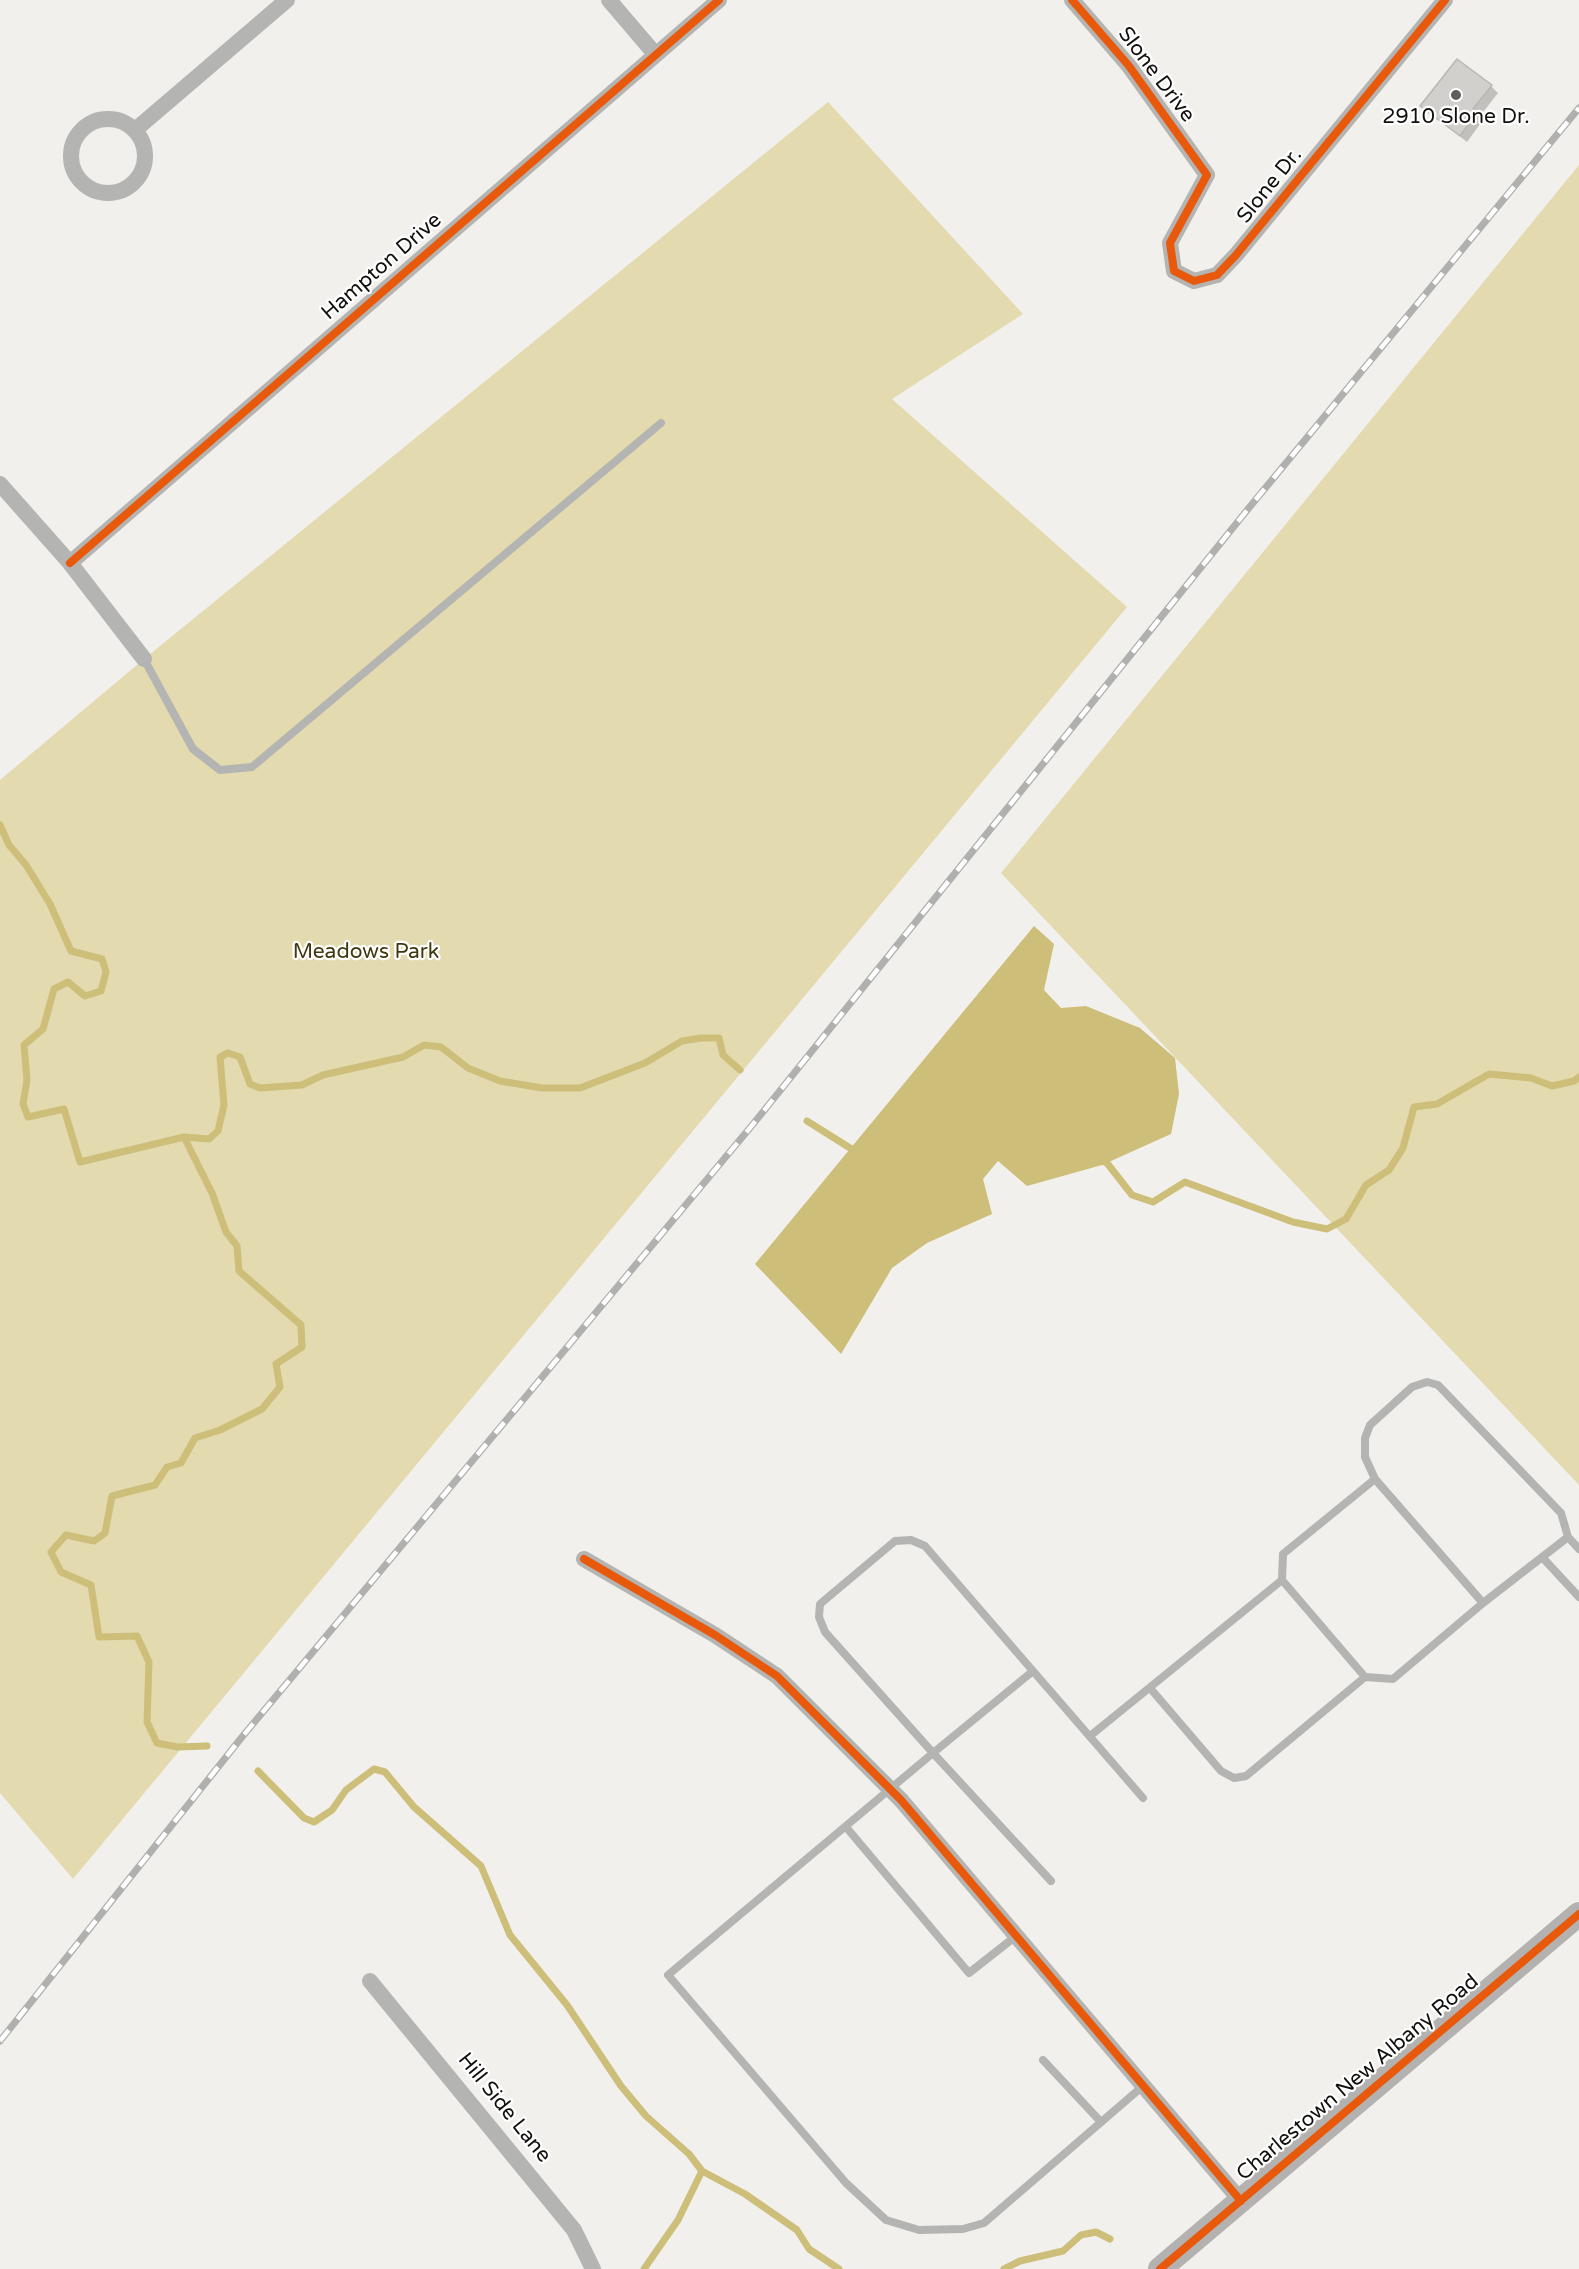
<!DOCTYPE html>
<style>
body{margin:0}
canvas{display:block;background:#f1f0ec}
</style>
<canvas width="1579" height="2269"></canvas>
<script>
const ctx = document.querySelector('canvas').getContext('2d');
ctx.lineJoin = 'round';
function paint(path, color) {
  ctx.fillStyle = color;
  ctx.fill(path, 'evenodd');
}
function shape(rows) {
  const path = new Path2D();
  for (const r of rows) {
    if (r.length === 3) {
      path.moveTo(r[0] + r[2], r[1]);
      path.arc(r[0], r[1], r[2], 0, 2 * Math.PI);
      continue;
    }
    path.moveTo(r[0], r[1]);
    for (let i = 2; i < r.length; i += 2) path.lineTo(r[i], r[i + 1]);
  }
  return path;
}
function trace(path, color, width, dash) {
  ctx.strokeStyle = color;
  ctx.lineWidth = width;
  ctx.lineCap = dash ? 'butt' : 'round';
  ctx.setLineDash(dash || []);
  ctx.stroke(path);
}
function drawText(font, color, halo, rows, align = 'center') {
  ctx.font = font + ' "Varela Round",sans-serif';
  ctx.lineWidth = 4.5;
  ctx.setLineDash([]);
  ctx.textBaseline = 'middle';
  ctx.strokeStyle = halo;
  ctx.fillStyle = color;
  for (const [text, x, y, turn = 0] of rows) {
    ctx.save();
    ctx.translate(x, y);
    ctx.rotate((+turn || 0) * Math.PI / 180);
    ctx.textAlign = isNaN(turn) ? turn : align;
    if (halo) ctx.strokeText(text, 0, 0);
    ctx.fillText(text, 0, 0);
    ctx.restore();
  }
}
paint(shape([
 [828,102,1023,314,892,399,1127,607,73,1879,0,1793,0,780,144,659],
 [1579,165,1579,1485,1001,873]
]), '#e3daaf');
paint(shape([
 [1034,926,1054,944,1044,990,1061,1008,1086,1006,1140,1028,1175,1058,1179,1094,1171,1134,1102,1165,1027,1186,998,1161,983,1179,992,1214,927,1243,892,1268,841,1354,755,1264]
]), '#cdbe79');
paint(shape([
 [1491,86,1498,93,1480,116,1483,120,1467,142,1429,112]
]), '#0003');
trace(shape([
 [0,825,9,845,26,865,50,904,71,951,102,959,106,972,101,991,85,996,68,982,54,989,43,1029,24,1045,27,1080,23,1104,28,1117,64,1109,80,1162,184,1137,209,1139,218,1131,224,1105,220,1057,228,1053,240,1057,250,1084,260,1088,302,1085,323,1075,403,1057,424,1045,441,1047,468,1068,500,1081,542,1088,580,1088,645,1063,682,1041,701,1038,719,1038,723,1055,740,1070],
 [807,1121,858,1153],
 [184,1137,212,1193,226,1232,237,1246,239,1271,301,1325,302,1347,276,1364,280,1387,262,1409,220,1430,195,1438,181,1463,167,1467,155,1485,112,1496,105,1533,94,1541,66,1535,51,1552,61,1572,91,1585,99,1637,137,1636,149,1662,147,1722,157,1743,177,1747,207,1746],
 [1098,1159,1107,1163,1132,1195,1153,1202,1185,1182,1293,1222,1327,1229,1346,1219,1366,1185,1389,1170,1403,1148,1414,1107,1437,1104,1489,1074,1531,1078,1552,1086,1574,1081,1579,1077],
 [258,1771,304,1818,314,1822,332,1810,346,1790,374,1769,385,1772,414,1807,481,1866,510,1935,567,2005,621,2086,646,2116,689,2154,702,2171,745,2194,797,2230,809,2249,839,2269],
 [644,2269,678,2220,702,2171],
 [1004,2269,1020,2261,1063,2251,1081,2235,1096,2232,1110,2239]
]), '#cdbe79', 7);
const building = shape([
 [1457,59,1492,85,1473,109,1477,112,1460,136,1420,106,1457,59]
]);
paint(building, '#d1d0cd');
trace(building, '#b8b7b4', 1.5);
trace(shape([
 [144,659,193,749,220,770,252,767,661,423],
 [1375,1479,1365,1457,1365,1438,1370,1425,1412,1387,1427,1382,1438,1385,1561,1513,1568,1537,1483,1603],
 [1568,1537,1579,1549],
 [1542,1557,1579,1597],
 [1282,1580,1283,1554,1375,1479,1483,1603,1393,1679,1365,1677],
 [1033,1671,1143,1798],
 [1090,1736,1282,1580,1365,1677,1246,1776,1234,1778,1221,1771,1150,1688],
 [846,1827,969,1973,1016,1936],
 [1051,1881,933,1753,825,1632,819,1617,820,1604,895,1541,911,1540,925,1546,1033,1671,933,1753,668,1975,846,2183,886,2220,919,2230,963,2229,984,2223,1143,2086],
 [1043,2060,1101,2122]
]), '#b4b4b2', 8);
trace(shape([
 [609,0,655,54],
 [1072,0,1129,66,1207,175,1170,243,1174,271,1194,281,1217,275,1236,255,1445,0],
 [108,156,37],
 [135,130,287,0],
 [0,484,70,563,144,659],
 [70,563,719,0],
 [584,1559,715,1635,777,1676,901,1800,1241,2201],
 [370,1981,574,2230,593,2269]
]), '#b4b4b2', 16);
trace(shape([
 [1160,2269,1579,1914]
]), '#b3b2b0', 24);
const rail = shape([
 [0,2041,242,1737,754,1123,1248,509,1579,108]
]);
trace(rail, '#b0b0af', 7);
trace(rail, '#fff', 4.5, [14]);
trace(shape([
 [1072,0,1129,66,1207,175,1170,243,1174,271,1194,281,1217,275,1236,255,1445,0],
 [70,563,719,0],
 [584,1559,715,1635,777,1676,901,1800,1241,2201],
 [1160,2269,1579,1914]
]), '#e8590c', 8);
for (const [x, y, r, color] of [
 [1456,95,6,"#5f5e5c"]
]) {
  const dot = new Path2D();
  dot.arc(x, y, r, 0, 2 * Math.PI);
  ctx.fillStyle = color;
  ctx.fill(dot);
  trace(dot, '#fff', 2);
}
drawText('21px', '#11100e', '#fff', [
 ["Slone Drive",1156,75,53],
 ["Slone Dr.",1270,186,-51],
 ["Hampton Drive",382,267,-41],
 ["Charlestown New Albany Road",1358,2078,-40],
 ["Hill Side Lane",504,2108,51]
]);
drawText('21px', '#11100e', '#fff', [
 ["2910 Slone Dr.",1456,117]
]);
drawText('21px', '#41380f', '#fff', [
 ["Meadows Park",366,952]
]);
</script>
